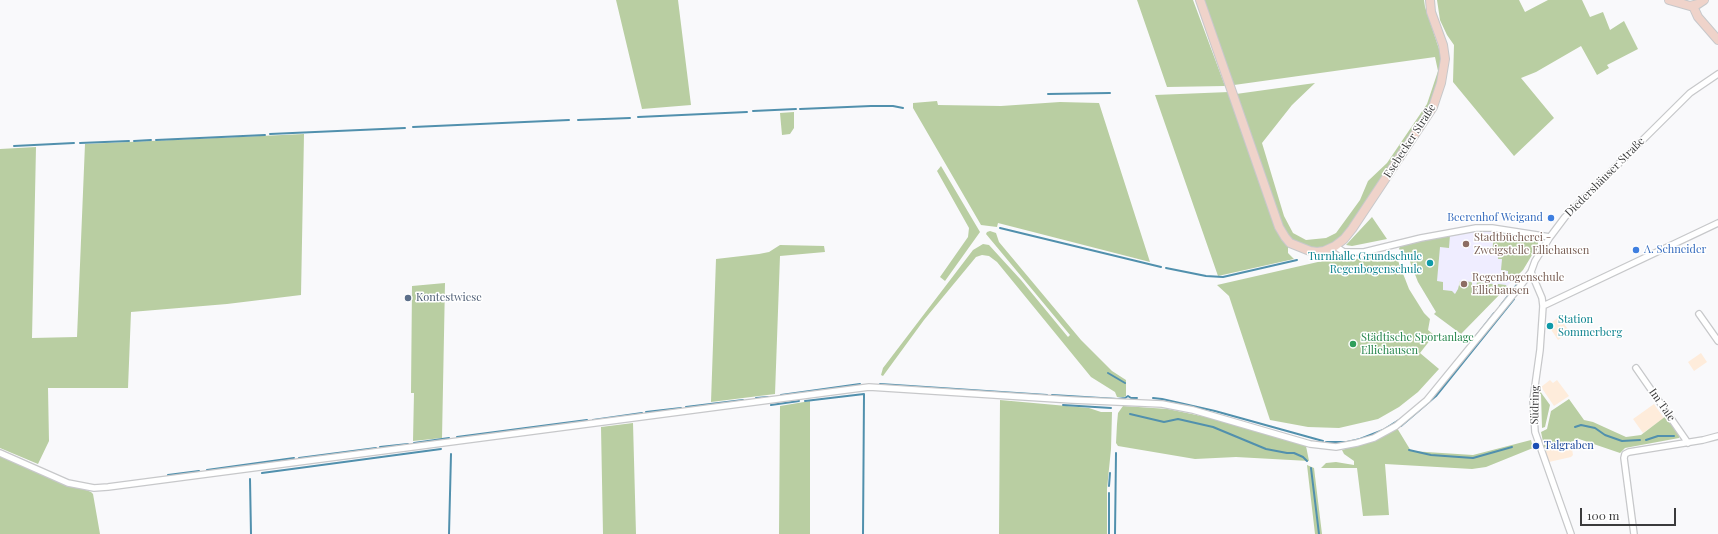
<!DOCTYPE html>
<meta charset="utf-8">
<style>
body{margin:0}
#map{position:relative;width:1718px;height:534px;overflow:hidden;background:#f9f9fb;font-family:"Playfair Display",serif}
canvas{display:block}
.scale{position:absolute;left:1580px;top:508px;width:96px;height:18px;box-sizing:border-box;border:2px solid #3b3b3c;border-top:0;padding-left:5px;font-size:12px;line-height:14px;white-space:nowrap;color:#3b3b3c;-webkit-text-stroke:3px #fff;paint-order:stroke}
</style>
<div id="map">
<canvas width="1718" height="534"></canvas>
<div class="scale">100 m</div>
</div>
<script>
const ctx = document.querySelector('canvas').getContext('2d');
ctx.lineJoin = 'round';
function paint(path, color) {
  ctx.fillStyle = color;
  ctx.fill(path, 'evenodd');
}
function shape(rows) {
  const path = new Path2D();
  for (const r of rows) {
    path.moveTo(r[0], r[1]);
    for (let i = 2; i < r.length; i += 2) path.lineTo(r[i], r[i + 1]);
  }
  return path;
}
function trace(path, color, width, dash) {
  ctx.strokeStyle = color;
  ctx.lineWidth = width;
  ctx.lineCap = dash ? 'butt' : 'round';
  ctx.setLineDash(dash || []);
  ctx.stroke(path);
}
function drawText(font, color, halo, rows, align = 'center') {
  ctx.font = font + ' "Playfair Display",serif';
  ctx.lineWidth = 3;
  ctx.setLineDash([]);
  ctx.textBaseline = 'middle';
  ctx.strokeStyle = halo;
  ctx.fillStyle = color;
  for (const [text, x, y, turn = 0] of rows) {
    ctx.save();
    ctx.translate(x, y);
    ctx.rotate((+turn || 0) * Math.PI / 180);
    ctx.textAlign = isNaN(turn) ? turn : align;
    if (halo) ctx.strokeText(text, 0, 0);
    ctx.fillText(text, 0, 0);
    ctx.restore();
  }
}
paint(shape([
 [1559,317,1570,332,1558,340,1548,325],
 [1701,353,1707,362,1694,371,1688,362],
 [1550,380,1553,383,1557,380,1569,396,1554,406,1541,387],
 [1654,404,1664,418,1643,433,1633,419],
 [1568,443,1570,449,1572,449,1573,455,1571,457,1549,462,1545,451]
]), '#feecdb');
paint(shape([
 [1476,231,1498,232,1494,236,1492,252,1499,252,1509,271,1508,274,1518,275,1461,334,1434,314,1436,312,1418,282,1407,254,1401,253,1399,248,1400,246,1450,235]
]), '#efedff');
paint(shape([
 [616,0,678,0,691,105,642,109],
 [1137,0,1193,0,1225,86,1167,87],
 [1203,0,1424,0,1425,7,1441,55,1440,76,1431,104,1345,233,1336,242,1323,248,1311,248,1291,240,1285,233,1236,94,1315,83,1292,105,1262,143,1284,216,1293,233,1306,240,1326,238,1336,233,1360,200,1368,181,1387,163,1427,104,1438,71,1435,57,1234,85],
 [1437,0,1519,0,1525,12,1548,0,1582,0,1590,17,1603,12,1610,30,1624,21,1638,49,1607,65,1609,68,1597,75,1581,46,1536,72,1521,78,1554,118,1514,156,1453,82,1454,45,1447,35,1440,20],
 [1229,92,1288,245,1288,253,1294,259,1218,276,1155,95],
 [937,101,938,105,1001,106,1060,102,1099,103,1150,262,998,223,997,227,981,225,913,108,913,103],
 [794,112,794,128,790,134,782,135,780,113],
 [304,134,301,295,227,304,131,312,128,388,48,388,49,441,38,464,0,448,0,149,36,147,32,338,77,337,85,144],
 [941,166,980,232,945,281,940,277,968,237,969,228,937,171],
 [1372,217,1387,239,1352,246,1346,245],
 [990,231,996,233,999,242,1081,340,1112,371,1126,380,1126,396,1124,397,1117,397,1115,392,1091,377,997,262,989,256,982,255,976,257,924,320,883,376,881,375,883,368,973,250,983,244,989,245,1021,280,1068,337,1070,335,986,234,987,232],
 [1498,232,1534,238,1538,241,1538,245,1523,270,1518,275,1508,274,1508,271,1501,270,1502,259,1498,259,1499,252,1492,252,1494,236],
 [1450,235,1449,248,1440,247,1437,281,1443,282,1443,290,1452,291,1455,294,1458,289,1460,281,1472,282,1472,286,1476,287,1477,282,1493,284,1493,288,1497,288,1498,284,1506,285,1507,287,1461,334,1434,314,1436,312,1418,282,1407,254,1401,253,1399,248,1402,245],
 [780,245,824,246,825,252,780,256,775,394,711,402,716,259,759,254,769,252],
 [1395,253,1409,289,1424,313,1430,319,1428,330,1434,335,1420,353,1439,369,1418,392,1399,407,1378,419,1339,428,1308,427,1270,420,1229,296,1217,285,1331,259,1349,260],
 [445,283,442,438,413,441,414,393,411,393,412,286],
 [1537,387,1550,405,1545,427,1542,428,1541,394,1536,393],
 [1569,399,1584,420,1593,422,1626,437,1641,435,1666,416,1679,434,1679,438,1625,448,1620,453,1579,439,1545,451,1541,432,1547,429,1551,411],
 [1000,400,1089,408,1101,412,1112,412,1111,449,1107,489,1107,534,999,534],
 [810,401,810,534,779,534,780,406],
 [1123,406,1168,409,1206,417,1306,446,1309,461,1236,457,1195,459,1118,446,1116,443,1117,424,1118,413],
 [633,423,636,534,603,534,601,427],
 [1397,428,1411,451,1473,455,1531,440,1533,448,1486,467,1472,469,1385,464,1389,515,1363,516,1357,468,1321,468,1326,463,1336,462,1354,465,1354,461,1344,454,1342,450,1376,439],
 [0,456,91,492,93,494,100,534,0,534],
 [1307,465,1314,468,1322,534,1315,534]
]), '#b9cea2');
trace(shape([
 [1048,94,1110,93],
 [800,109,871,106,893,106,903,108],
 [753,111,796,109],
 [638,117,747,112],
 [578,120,630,118],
 [413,127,569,120],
 [270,134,405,128],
 [156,140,265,135],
 [134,141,151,140],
 [80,143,129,141],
 [14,146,74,143],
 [1000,228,1161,267],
 [1166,268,1206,276,1223,277,1297,260],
 [1500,306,1518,283],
 [1468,346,1494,313],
 [1108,373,1125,383],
 [880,384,1047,395],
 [781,395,860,384],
 [1052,395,1117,399,1125,398,1128,396,1131,398,1137,398],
 [756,398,768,397],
 [1153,398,1162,399,1215,411,1323,441],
 [805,401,864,394,863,534],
 [771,405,799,401],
 [1063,405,1111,408],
 [686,407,743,400],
 [646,412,681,408],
 [1130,414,1164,422,1178,419,1213,427,1266,449,1287,453,1294,453,1303,457,1307,461],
 [593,420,642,413],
 [1401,426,1436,396,1514,299],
 [1575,427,1581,425,1595,428,1605,435,1622,441,1640,440],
 [457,437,587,420],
 [1646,440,1658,436,1674,436],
 [1326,442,1347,442,1360,439,1383,430,1402,418],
 [414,443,449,438],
 [380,447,408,444],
 [1409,450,1431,455,1473,458,1512,447],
 [299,458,376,448],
 [1311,468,1319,534],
 [207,470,294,458],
 [262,473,441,449],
 [168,475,199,471],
 [250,479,251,534],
 [1109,486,1110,473],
 [449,534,451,454],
 [1109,534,1109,493],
 [1115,534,1116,453]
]), '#5190ad', 2);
const street = shape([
 [1335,246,1344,252,1364,252,1421,238,1476,228,1492,228,1550,237],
 [1531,272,1542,298,1543,306,1540,350,1533,400,1535,432,1571,534],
 [1543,306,1718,223],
 [1699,314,1718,341],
 [1636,368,1688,443],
 [0,453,68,483,94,488,108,487,869,387,1072,400,1162,404,1193,410,1310,444,1336,447,1357,443,1374,438,1396,426,1427,400,1521,285,1531,272,1535,261,1550,237,1565,217,1690,93,1718,74],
 [1634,534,1624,458,1625,454,1629,452,1703,440,1718,436]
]);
const secondary = shape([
 [1200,0,1279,227,1285,237,1290,243,1310,251,1317,252,1324,251,1335,246,1344,239,1352,229,1433,107,1441,83,1445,59,1443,45,1431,12,1430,0],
 [1669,0,1690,6,1698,4,1704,0],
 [1693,6,1698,17,1718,40]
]);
trace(street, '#c7c8ca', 8);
trace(secondary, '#c7c8ca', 10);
trace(street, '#fff', 5.5);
trace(secondary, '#efd3ca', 8);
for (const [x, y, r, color] of [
 [1551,218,4,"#3f7fe0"],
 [1466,244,4,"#8d6e63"],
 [1636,250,4,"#3f7fe0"],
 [1430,263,4,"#0f9aa8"],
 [1464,284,4,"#8d6e63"],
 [408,298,4,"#5c6f8a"],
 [1550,326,4,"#0f9aa8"],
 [1353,344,4,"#2e9e5b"],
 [1536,446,4,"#1a4fb4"]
]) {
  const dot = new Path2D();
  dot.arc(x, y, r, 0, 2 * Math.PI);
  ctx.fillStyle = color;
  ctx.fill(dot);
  trace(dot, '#fff', 1.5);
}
drawText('11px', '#3b3b3c', '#fff', [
 ["Esebecker Straße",1410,141,-57],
 ["Diedershäuser Straße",1605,177,-45],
 ["Südring",1535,405,-89],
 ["Im Tale",1662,405,55]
]);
drawText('11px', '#366cbe', '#fff', [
 ["Beerenhof Weigand",1543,218],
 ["A. Schneider",1644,250,"left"]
], 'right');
drawText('11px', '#785e54', '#fff', [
 ["Stadtbücherei -",1474,238],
 ["Zweigstelle Elliehausen",1474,251],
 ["Regenbogenschule",1472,278],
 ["Elliehausen",1472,291]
], 'left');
drawText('11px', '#0d838f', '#fff', [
 ["Turnhalle Grundschule",1422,257],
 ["Regenbogenschule",1422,270],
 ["Station",1558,320,"left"],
 ["Sommerberg",1558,333,"left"]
], 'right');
drawText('11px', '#4e5e75', '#fff', [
 ["Kontestwiese",416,298]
], 'left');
drawText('11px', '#27864d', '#fff', [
 ["Städtische Sportanlage",1361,338],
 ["Elliehausen",1361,351]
], 'left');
drawText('11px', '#164399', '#fff', [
 ["Talgraben",1544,446]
], 'left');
</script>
